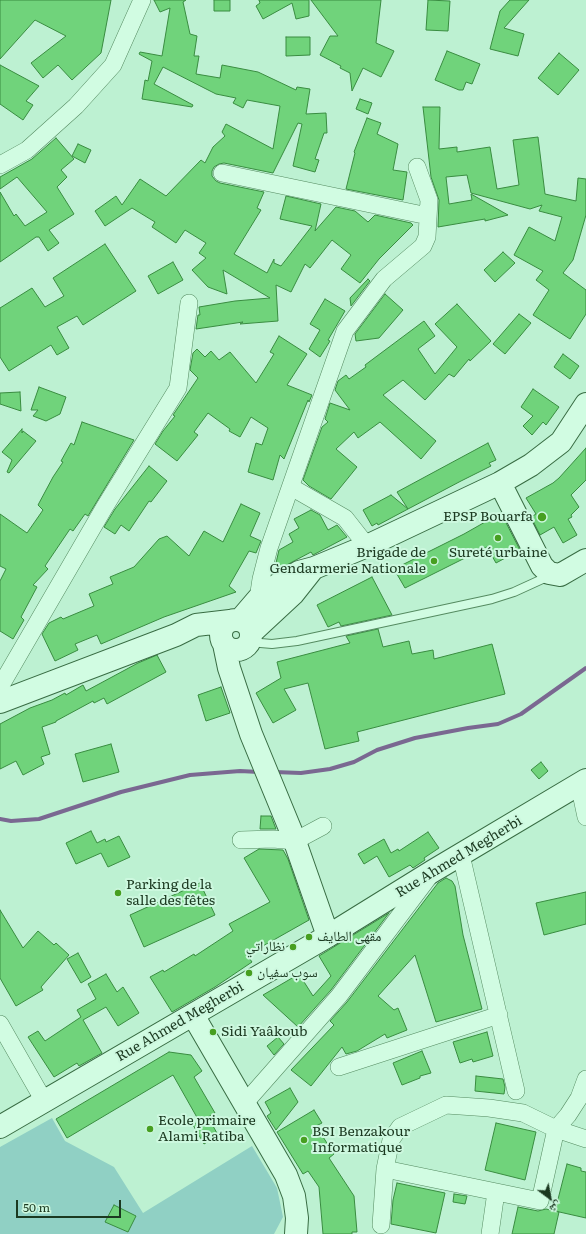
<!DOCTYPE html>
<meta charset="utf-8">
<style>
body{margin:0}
#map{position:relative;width:586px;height:1234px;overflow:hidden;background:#bdf1d2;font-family:Literata,"Noto Naskh Arabic",serif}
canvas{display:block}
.north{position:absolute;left:530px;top:1178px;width:40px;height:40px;-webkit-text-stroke:3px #cdf8df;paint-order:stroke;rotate:148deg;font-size:11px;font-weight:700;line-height:16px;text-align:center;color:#1b3920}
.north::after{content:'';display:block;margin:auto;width:14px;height:18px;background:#1b3920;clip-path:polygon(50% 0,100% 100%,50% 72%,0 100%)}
.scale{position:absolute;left:16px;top:1200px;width:105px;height:18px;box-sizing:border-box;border:2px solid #1b3920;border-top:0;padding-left:5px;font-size:12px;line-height:14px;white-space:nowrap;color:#1b3920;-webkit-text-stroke:3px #cdf8df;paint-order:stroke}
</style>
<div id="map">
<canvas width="586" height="1234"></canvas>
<div class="north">ش</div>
<div class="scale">50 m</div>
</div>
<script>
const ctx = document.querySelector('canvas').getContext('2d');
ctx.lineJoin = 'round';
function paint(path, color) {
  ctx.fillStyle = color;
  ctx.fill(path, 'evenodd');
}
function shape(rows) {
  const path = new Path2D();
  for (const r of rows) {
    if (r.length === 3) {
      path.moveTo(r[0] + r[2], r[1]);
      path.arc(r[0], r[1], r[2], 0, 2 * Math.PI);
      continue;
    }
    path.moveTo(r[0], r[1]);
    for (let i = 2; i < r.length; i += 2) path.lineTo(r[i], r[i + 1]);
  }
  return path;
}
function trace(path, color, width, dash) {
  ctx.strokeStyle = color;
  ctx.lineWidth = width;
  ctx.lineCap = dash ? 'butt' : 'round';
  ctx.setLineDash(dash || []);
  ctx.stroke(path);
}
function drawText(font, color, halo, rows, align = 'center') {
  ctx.font = font + ' Literata,"Noto Naskh Arabic",serif';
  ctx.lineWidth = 4;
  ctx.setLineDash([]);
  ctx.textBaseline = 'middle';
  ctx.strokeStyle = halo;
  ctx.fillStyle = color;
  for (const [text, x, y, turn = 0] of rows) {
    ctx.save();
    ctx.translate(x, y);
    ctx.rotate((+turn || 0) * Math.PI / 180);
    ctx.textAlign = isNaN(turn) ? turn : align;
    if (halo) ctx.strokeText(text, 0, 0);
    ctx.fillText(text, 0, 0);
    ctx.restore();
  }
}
paint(shape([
 [52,1118,65,1141,114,1167,143,1213,252,1146,277,1188,283,1217,274,1234,0,1234,0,1147]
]), '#90d0c4');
trace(shape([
 [274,772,301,773,330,769,354,762,377,750,415,738,468,728,498,724,521,714,586,668],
 [0,819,11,821,39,819,121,792,190,775,240,771,259,772]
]), '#7a6891', 4);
const building = shape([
 [0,0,111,0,101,53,72,80,58,65,43,78,31,63,66,36,35,20,0,59,0,0],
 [154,0,186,0,183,2,190,34,197,36,194,56,199,56,196,74,220,78,222,65,258,72,296,90,297,87,310,89,306,114,326,113,327,133,324,133,315,159,319,160,315,172,293,166,302,124,298,123,273,173,224,163,219,164,214,167,212,171,212,176,216,181,220,183,264,192,257,208,261,210,234,254,267,273,274,259,274,263,281,266,312,226,280,219,286,196,321,204,315,231,336,207,355,211,368,222,375,215,411,223,413,225,379,259,360,283,341,269,351,255,332,240,310,268,305,264,291,292,276,285,278,321,240,324,243,322,196,329,198,315,200,315,199,307,235,301,270,298,223,270,227,294,208,287,192,270,206,258,199,253,206,243,185,230,176,243,152,227,155,222,132,208,105,226,95,211,116,196,122,205,140,179,166,196,201,160,205,163,213,147,225,136,222,132,226,124,273,149,280,106,247,100,243,108,233,103,236,98,216,94,163,67,154,84,193,105,192,107,142,99,145,80,148,81,152,61,139,54,140,52,162,56,170,8,160,12,154,0],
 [214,0,230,0,230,11,214,11,214,0],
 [259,0,309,0,309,16,296,19,292,3,263,19,256,6,260,3,259,0],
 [311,0,381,0,376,43,394,51,381,77,363,68,352,91,350,73,340,68,341,66,320,55,330,36,338,36,311,0],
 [428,0,450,1,448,31,426,30,428,0],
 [510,0,529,0,504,28,524,34,518,56,490,49,500,11,510,0],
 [286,37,310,37,310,55,286,56,286,37],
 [447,51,480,64,472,84,466,82,463,90,459,90,435,80,447,51],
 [559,53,579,70,558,95,538,78,559,53],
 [0,65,39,86,26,101,33,105,23,120,0,104,0,65],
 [360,99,372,103,368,114,356,109,360,99],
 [423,107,440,107,439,149,457,147,457,152,490,147,497,189,519,185,513,140,538,137,545,194,576,201,578,178,586,179,586,215,573,260,563,273,586,290,586,314,570,339,533,315,549,290,536,280,543,271,514,255,529,227,555,241,562,217,539,211,542,205,530,209,471,193,467,175,446,177,449,204,472,200,471,194,508,215,485,221,485,219,438,227,439,200,431,177,423,107],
 [367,118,381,123,377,134,398,144,393,170,407,172,403,200,346,189,355,153,354,152,367,118],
 [56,138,74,159,61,170,67,177,57,187,74,214,49,230,59,243,48,251,39,237,36,237,0,262,0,192,14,216,16,214,25,226,47,212,17,177,0,189,0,177,32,159,56,138],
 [78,144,91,150,85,163,72,156,78,144],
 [105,244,136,291,83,325,77,316,57,327,69,348,57,355,51,345,9,371,0,357,0,308,32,288,45,307,64,296,53,278,105,244],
 [503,252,515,263,495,282,484,270,503,252],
 [173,262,183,280,158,294,148,276,173,262],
 [368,279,370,281,351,306,350,298,368,279],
 [385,294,403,310,379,338,356,341,355,334,385,294],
 [325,299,345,311,328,340,330,341,320,357,309,349,320,330,310,324,325,299],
 [457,304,491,341,470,361,469,359,454,377,449,374,425,400,403,380,383,395,436,441,421,459,380,422,358,438,354,432,336,449,357,467,331,499,309,486,303,480,322,427,328,422,325,419,330,403,350,410,335,390,338,381,346,375,349,379,366,367,365,365,424,321,435,336,418,349,435,374,457,347,435,324,457,304],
 [519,314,531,323,505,354,493,344,519,314],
 [279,336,307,354,287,385,312,395,309,402,308,400,284,459,280,455,273,480,248,472,256,443,262,445,268,428,251,417,240,437,229,431,230,429,208,413,194,432,198,435,177,461,155,444,163,431,175,416,173,415,198,378,190,370,193,353,197,349,205,357,211,351,219,360,230,352,256,383,274,354,270,352,279,336],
 [563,354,579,366,570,379,554,367,563,354],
 [39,387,66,397,60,414,46,421,33,416,38,410,31,410,39,387],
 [533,389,559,407,546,425,543,422,532,435,523,426,533,416,521,407,533,389],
 [20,392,21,411,0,404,0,393,20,392],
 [82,422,134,440,88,516,85,514,73,531,70,529,45,566,48,569,33,585,37,587,21,617,24,620,13,639,0,631,0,581,6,569,0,566,0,514,27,533,43,510,38,505,53,477,63,462,61,461,71,443,74,445,82,422],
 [22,429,22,433,23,431,36,441,9,473,7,472,12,460,2,452,22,429],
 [488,443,496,460,489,463,491,466,461,481,408,509,397,492,488,443],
 [586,448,586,480,571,495,579,507,571,515,572,517,568,519,577,535,563,543,554,527,540,535,531,517,536,514,526,498,553,483,559,478,586,448],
 [149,466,167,481,151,502,149,501,129,531,121,525,115,534,104,527,115,509,149,466],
 [391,495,408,509,378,525,377,523,372,526,363,510,391,495],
 [241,504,260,513,250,536,261,541,256,553,249,551,229,586,236,592,164,617,101,644,97,635,75,644,78,650,55,661,42,634,49,623,61,617,63,619,94,606,89,594,113,584,110,577,134,567,159,539,167,536,189,556,204,531,223,542,241,504],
 [311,510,320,515,328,530,337,525,347,537,313,555,311,552,279,569,276,563,279,550,293,542,289,534,299,528,294,519,311,510],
 [501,513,520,550,496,563,487,547,405,588,394,569,464,534,501,513],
 [372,577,392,615,341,626,339,622,328,627,317,605,372,577],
 [378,629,383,647,409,641,412,654,433,650,434,659,492,644,505,694,357,732,359,741,325,749,308,683,284,689,296,710,273,723,256,693,281,678,277,662,350,643,346,636,378,629],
 [157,655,166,672,107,704,104,698,94,703,93,701,56,721,56,722,42,727,50,754,41,757,44,764,23,775,16,761,0,769,0,724,30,708,52,700,65,693,66,695,83,685,86,691,138,663,157,655],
 [221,687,230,713,206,721,198,695,221,687],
 [111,744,119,772,83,782,75,754,111,744],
 [541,762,548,771,539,779,531,770,541,762],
 [261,816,271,816,276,829,260,829,261,816],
 [91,831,97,843,105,839,106,842,119,836,130,857,108,867,101,853,76,864,66,843,91,831],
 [428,832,439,848,424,858,425,860,413,868,410,865,389,877,377,856,364,864,358,854,384,839,391,853,398,849,399,851,428,832],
 [259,849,283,850,288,859,309,920,247,955,252,962,215,987,172,1012,150,977,163,970,164,972,194,954,195,956,233,931,229,924,270,902,244,858,259,849],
 [446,878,452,881,455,886,463,935,482,1009,436,1022,415,955,378,996,394,1010,398,1008,407,1030,387,1038,385,1034,357,1051,346,1054,342,1047,311,1086,291,1070,334,1025,330,1021,347,1002,438,883,446,878],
 [200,883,215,915,144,947,130,915,200,883],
 [586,892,586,924,544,935,536,903,586,892],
 [0,910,23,948,38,931,54,945,56,943,69,955,41,987,43,990,16,1006,0,978,0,910],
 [389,913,331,990,298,1027,263,995,299,974,313,996,331,976,319,956,389,913],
 [78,953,91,977,81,983,67,959,78,953],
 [106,974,117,992,123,987,139,1013,118,1026,106,1007,83,1020,102,1053,79,1066,77,1063,54,1077,28,1037,38,1031,45,1041,81,1017,77,1010,96,999,88,984,106,974],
 [487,1032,493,1056,473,1062,472,1059,460,1063,453,1042,487,1032],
 [278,1037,284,1044,274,1055,267,1046,278,1037],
 [422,1051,431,1073,420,1076,420,1078,402,1085,393,1063,422,1051],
 [169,1052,191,1055,202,1071,194,1077,215,1113,208,1117,218,1135,204,1144,193,1125,199,1121,173,1075,67,1138,56,1119,169,1052],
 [476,1076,503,1079,505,1087,504,1094,475,1091,476,1076],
 [290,1088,298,1102,276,1130,267,1116,271,1113,265,1102,290,1088],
 [314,1110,322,1123,316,1126,334,1154,329,1158,354,1196,357,1232,352,1232,352,1234,323,1234,319,1187,308,1171,303,1174,277,1132,314,1110],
 [496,1123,536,1132,525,1180,485,1170,496,1123],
 [567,1164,581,1168,581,1171,586,1172,586,1218,555,1211,567,1164],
 [397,1183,445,1193,436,1233,391,1224,393,1200,397,1183],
 [454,1194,467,1196,465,1204,453,1202,454,1194],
 [114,1205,136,1216,128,1232,105,1222,114,1205],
 [518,1207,538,1211,546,1209,559,1212,554,1234,512,1234,518,1207]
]);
paint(building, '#70d37b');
trace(building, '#398c40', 1);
const lane = shape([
 [249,642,272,644,297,641,492,599,514,592,549,576]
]);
const street = shape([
 [0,165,27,150,76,106,113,65,142,0],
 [222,173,428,216],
 [291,487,345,518,367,546],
 [258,599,261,579,269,548,345,331,384,279,423,246,427,237,429,200,417,167],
 [0,687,104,508,178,388,189,303],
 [579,784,586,817],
 [241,840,273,839,295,841,323,826],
 [461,855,516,1091],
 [0,1024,44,1101],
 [339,1067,499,1015],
 [244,1104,339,996,428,878],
 [385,1169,540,1201,556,1129,568,1115,579,1098,586,1079],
 [381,1225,385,1169,391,1140,400,1127,446,1105,489,1108,523,1113,556,1129,586,1139],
 [490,1234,496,1192]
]);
const secondary = shape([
 [500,483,542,566,549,573,560,575,586,560],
 [236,635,15],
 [240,620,258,599,274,587,299,572,314,568,367,546,500,483,531,465,561,442,586,404],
 [251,633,293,594,312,570],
 [224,644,229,668,251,734,293,836,328,936],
 [0,702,176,635,196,625,230,621],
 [193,1015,286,1175,294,1196,297,1218,296,1234],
 [0,1127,328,936,433,871,586,780]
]);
trace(lane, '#558b61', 10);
trace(street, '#558b61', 18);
trace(secondary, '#386c43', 24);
trace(lane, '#d1fce2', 8);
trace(street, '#d1fce2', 17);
trace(secondary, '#d1fce2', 22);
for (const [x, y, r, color] of [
 [542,517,5,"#479f20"],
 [498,538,4,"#479f20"],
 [434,561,4,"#479f20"],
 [118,893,4,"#479f20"],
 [309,937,4,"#479f20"],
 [293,947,4,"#479f20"],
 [249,973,4,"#479f20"],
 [213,1032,4,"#479f20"],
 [150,1129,4,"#479f20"],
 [304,1140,4,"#479f20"]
]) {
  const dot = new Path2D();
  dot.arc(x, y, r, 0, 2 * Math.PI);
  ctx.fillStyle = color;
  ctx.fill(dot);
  trace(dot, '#cdf8df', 1.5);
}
drawText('14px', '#1b3920', '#cdf8df', [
 ["EPSP Bouarfa",533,517,"right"],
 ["Brigade de",426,553,"right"],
 ["Gendarmerie Nationale",426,569,"right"],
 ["Sureté urbaine",498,553,"center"],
 ["Parking de la",126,885],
 ["salle des fêtes",126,901],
 ["مقهى الطايف",317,937],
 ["نظاراتي",285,947,"right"],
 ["سوب سفيان",257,973],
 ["Sidi Yaâkoub",221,1032],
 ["Ecole primaire",158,1121],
 ["Alami Ratiba",158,1137],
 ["BSI Benzakour",312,1132],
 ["Informatique",312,1148]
], 'left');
drawText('14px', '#1b3920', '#cdf8df', [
 ["Rue Ahmed Megherbi",459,857,-31],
 ["Rue Ahmed Megherbi",180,1022,-30]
]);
</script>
